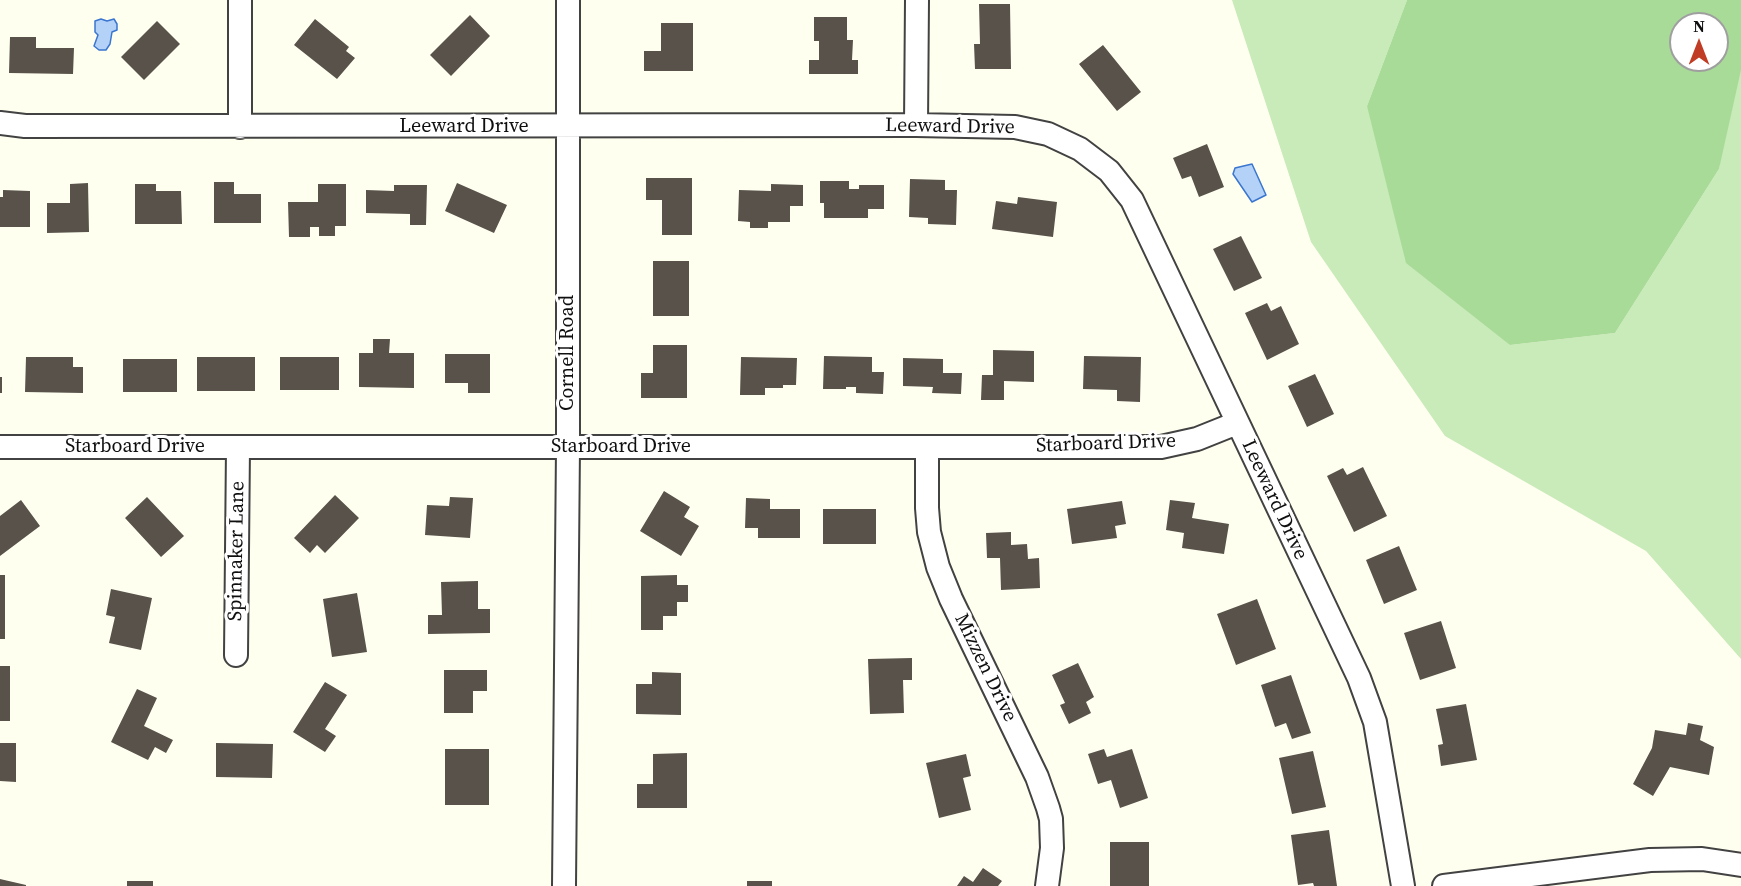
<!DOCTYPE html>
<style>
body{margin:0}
#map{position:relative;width:1741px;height:886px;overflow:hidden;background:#fffff0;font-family:"Source Serif 4",serif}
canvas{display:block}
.north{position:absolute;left:1669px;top:12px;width:60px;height:60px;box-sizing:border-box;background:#fff;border:2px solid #9f9f9f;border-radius:50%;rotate:0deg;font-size:16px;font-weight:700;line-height:24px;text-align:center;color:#0f0f0f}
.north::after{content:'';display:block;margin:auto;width:21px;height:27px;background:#c13c24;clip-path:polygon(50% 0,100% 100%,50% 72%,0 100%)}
</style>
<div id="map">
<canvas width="1741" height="886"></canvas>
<div class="north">N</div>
</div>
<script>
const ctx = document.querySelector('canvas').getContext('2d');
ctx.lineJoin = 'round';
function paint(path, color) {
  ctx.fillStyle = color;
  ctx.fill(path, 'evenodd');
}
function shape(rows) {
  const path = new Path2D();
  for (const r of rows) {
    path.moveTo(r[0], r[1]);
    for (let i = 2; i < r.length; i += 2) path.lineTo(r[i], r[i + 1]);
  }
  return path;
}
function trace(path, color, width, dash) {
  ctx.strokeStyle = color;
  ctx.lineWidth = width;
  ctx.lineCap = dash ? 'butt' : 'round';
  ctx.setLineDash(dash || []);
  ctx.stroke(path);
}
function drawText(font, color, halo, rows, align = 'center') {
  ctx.font = font + ' "Source Serif 4",serif';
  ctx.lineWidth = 6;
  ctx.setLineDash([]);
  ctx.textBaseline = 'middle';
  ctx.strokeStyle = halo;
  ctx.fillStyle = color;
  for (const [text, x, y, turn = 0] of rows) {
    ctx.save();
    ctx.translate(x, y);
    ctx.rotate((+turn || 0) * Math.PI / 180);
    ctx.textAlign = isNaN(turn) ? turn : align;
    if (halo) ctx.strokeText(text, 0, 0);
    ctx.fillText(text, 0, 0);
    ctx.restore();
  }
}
paint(shape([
 [1232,0,1407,0,1367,106,1510,345,1615,333,1719,169,1741,0,1741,659,1646,551,1445,436,1311,242]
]), '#c9eab9');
paint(shape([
 [1407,0,1741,0,1741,70,1719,169,1615,333,1510,345,1406,263,1367,106],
 [1681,24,1717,24,1717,60,1681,60]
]), '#a9db98');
const water = shape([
 [101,19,107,21,114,19,117,24,117,30,112,32,110,44,106,50,99,50,94,46,98,35,95,32,95,21,101,19],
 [1252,164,1266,195,1252,202,1233,174,1235,168,1252,164]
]);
paint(water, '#b4d1f7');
trace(water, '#3a76cf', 1.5);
paint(shape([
 [979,4,1010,4,1011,69,975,69,974,44,980,44],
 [470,15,490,36,451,76,430,55],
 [814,17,847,17,847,40,853,40,852,60,858,60,858,74,809,74,809,60,819,60,819,41,814,41],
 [315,19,349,47,346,51,355,58,337,79,294,45],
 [157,21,180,44,144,80,121,57],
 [661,23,693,23,693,71,644,71,644,51,661,51],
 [10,37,36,37,36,48,74,48,73,74,9,73],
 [1103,45,1141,92,1117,111,1079,64],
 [1207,144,1224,187,1199,197,1191,176,1182,179,1173,158],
 [646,178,692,178,692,235,662,235,662,200,646,200],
 [910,179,945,180,945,190,957,190,956,225,928,224,928,218,909,217],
 [820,181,849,181,849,189,859,189,859,185,884,185,884,209,868,209,868,218,824,218,824,203,820,203],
 [214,182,234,182,234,194,261,194,261,223,214,223],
 [88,183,89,232,47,233,47,203,70,203,70,184],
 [457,183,507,205,494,233,445,211],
 [135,184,156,184,156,191,181,191,182,224,135,224],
 [318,184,346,184,346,226,335,226,335,236,319,236,319,227,310,227,310,237,289,237,288,202,318,202],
 [771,184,803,185,803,206,790,206,790,222,768,222,768,228,750,228,750,222,738,221,739,190,771,191],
 [394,185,427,185,426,225,410,225,410,214,366,213,366,190,394,191],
 [3,190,30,191,30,227,0,227,0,197,3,197],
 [1018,197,1057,202,1053,237,992,229,996,201,1017,204],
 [1241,236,1262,278,1234,291,1213,249],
 [653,261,689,261,689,316,653,316],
 [1267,303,1271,311,1281,306,1299,344,1267,360,1245,313],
 [373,339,390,339,389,353,414,353,414,388,359,387,359,353,373,353],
 [653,345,687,345,687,398,641,398,641,373,653,373],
 [993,350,1034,351,1034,382,1004,381,1004,400,981,400,982,375,993,375],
 [445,354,490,354,490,393,468,393,468,383,445,383],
 [824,356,872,357,872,372,884,372,883,394,856,393,856,387,846,387,846,389,823,389],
 [1084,356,1141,357,1140,402,1117,401,1117,390,1083,389],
 [26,357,73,357,73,367,83,367,83,393,25,392],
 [197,357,255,357,255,391,197,391],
 [280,357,339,357,339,390,280,390],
 [741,357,797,358,796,385,783,385,783,388,765,388,765,395,740,395],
 [903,358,943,359,943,373,962,373,961,394,932,393,933,387,903,386],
 [123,359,177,359,177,392,123,392],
 [1315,374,1334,414,1307,427,1288,386],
 [0,377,2,377,2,393,0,393],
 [1363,467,1387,516,1354,532,1327,476,1343,468,1347,475],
 [664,491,690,507,684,517,699,526,681,556,640,531],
 [335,495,359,518,325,553,317,545,310,553,294,538],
 [147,497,184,536,161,557,125,518],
 [450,497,473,498,470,538,425,535,427,505,449,506],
 [746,498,770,499,770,509,800,509,800,538,758,538,758,528,745,528],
 [21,500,40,526,0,556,0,516],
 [1170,500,1195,503,1192,518,1229,524,1224,554,1182,548,1184,533,1166,530],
 [1122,501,1126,524,1115,526,1117,538,1072,544,1067,509],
 [823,509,876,509,876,544,823,544],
 [1011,532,1011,545,1027,544,1028,559,1039,558,1040,588,1001,590,1000,558,987,558,986,533],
 [1399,546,1417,590,1384,604,1366,560],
 [0,575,5,575,5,639,0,639],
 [677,575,677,585,688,585,688,602,677,602,677,616,663,616,663,630,641,630,641,576],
 [478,581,478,609,490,609,490,633,428,634,428,615,442,615,441,582],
 [111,589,152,598,141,650,109,643,115,617,106,615],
 [357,593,367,652,332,657,323,599],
 [1257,599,1276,649,1236,665,1217,614],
 [1441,621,1456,668,1420,680,1404,633],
 [912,658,912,680,903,680,904,713,870,714,868,659],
 [1078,663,1094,697,1086,702,1091,713,1069,724,1060,705,1065,703,1052,675],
 [0,666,10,666,10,721,0,721],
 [444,670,487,670,487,691,473,691,473,713,444,713],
 [652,672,681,673,681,715,636,714,636,684,652,684],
 [1291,675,1311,733,1292,739,1286,723,1275,727,1261,685],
 [325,682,347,695,325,729,336,736,325,752,293,732],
 [137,689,157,698,144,726,173,740,166,753,155,747,148,760,111,742],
 [1466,704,1477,760,1441,766,1438,745,1443,744,1436,709],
 [1688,723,1703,726,1700,740,1714,747,1709,775,1670,767,1653,796,1633,784,1652,748,1655,730,1686,735],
 [0,743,16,743,16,782,0,781],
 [216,743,273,744,272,778,216,777],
 [445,749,489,749,489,805,445,805],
 [1104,749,1107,757,1132,749,1148,798,1120,808,1111,780,1098,784,1088,754],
 [1313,751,1326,807,1292,814,1279,758],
 [687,753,687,808,637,808,637,784,653,784,653,754],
 [966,754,971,776,963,778,971,810,939,818,926,763],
 [1329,830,1337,886,1314,886,1313,883,1298,885,1291,835],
 [1110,842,1149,842,1149,886,1110,886],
 [983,868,1002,881,998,886,957,886,964,876,973,882],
 [0,879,26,885,26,886,0,886],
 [127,881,153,881,153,886,127,886],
 [747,881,772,881,772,886,747,886]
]), '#58524b');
const minor = shape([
 [240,0,240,127],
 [0,123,25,126,916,125,1015,127,1048,134,1080,149,1109,171,1132,200,1359,678,1375,722,1403,886],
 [916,125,917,0],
 [0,447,1161,447,1197,439,1237,423],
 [927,447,927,508,929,532,938,567,951,599,1037,777,1048,808,1051,819,1052,848,1047,886],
 [236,655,238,447],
 [564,886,568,447,568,0],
 [1444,886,1650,860,1702,859,1741,865]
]);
trace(minor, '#424242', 26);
trace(minor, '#fff', 22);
drawText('20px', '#0f0f0f', '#fff', [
 ["Leeward Drive",464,127],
 ["Leeward Drive",950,127,1],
 ["Cornell Road",568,353,-90],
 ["Starboard Drive",1106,444,-2],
 ["Starboard Drive",135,447],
 ["Starboard Drive",621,447],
 ["Leeward Drive",1274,500,65],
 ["Spinnaker Lane",237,551,-89],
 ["Mizzen Drive",985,668,64]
]);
</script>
